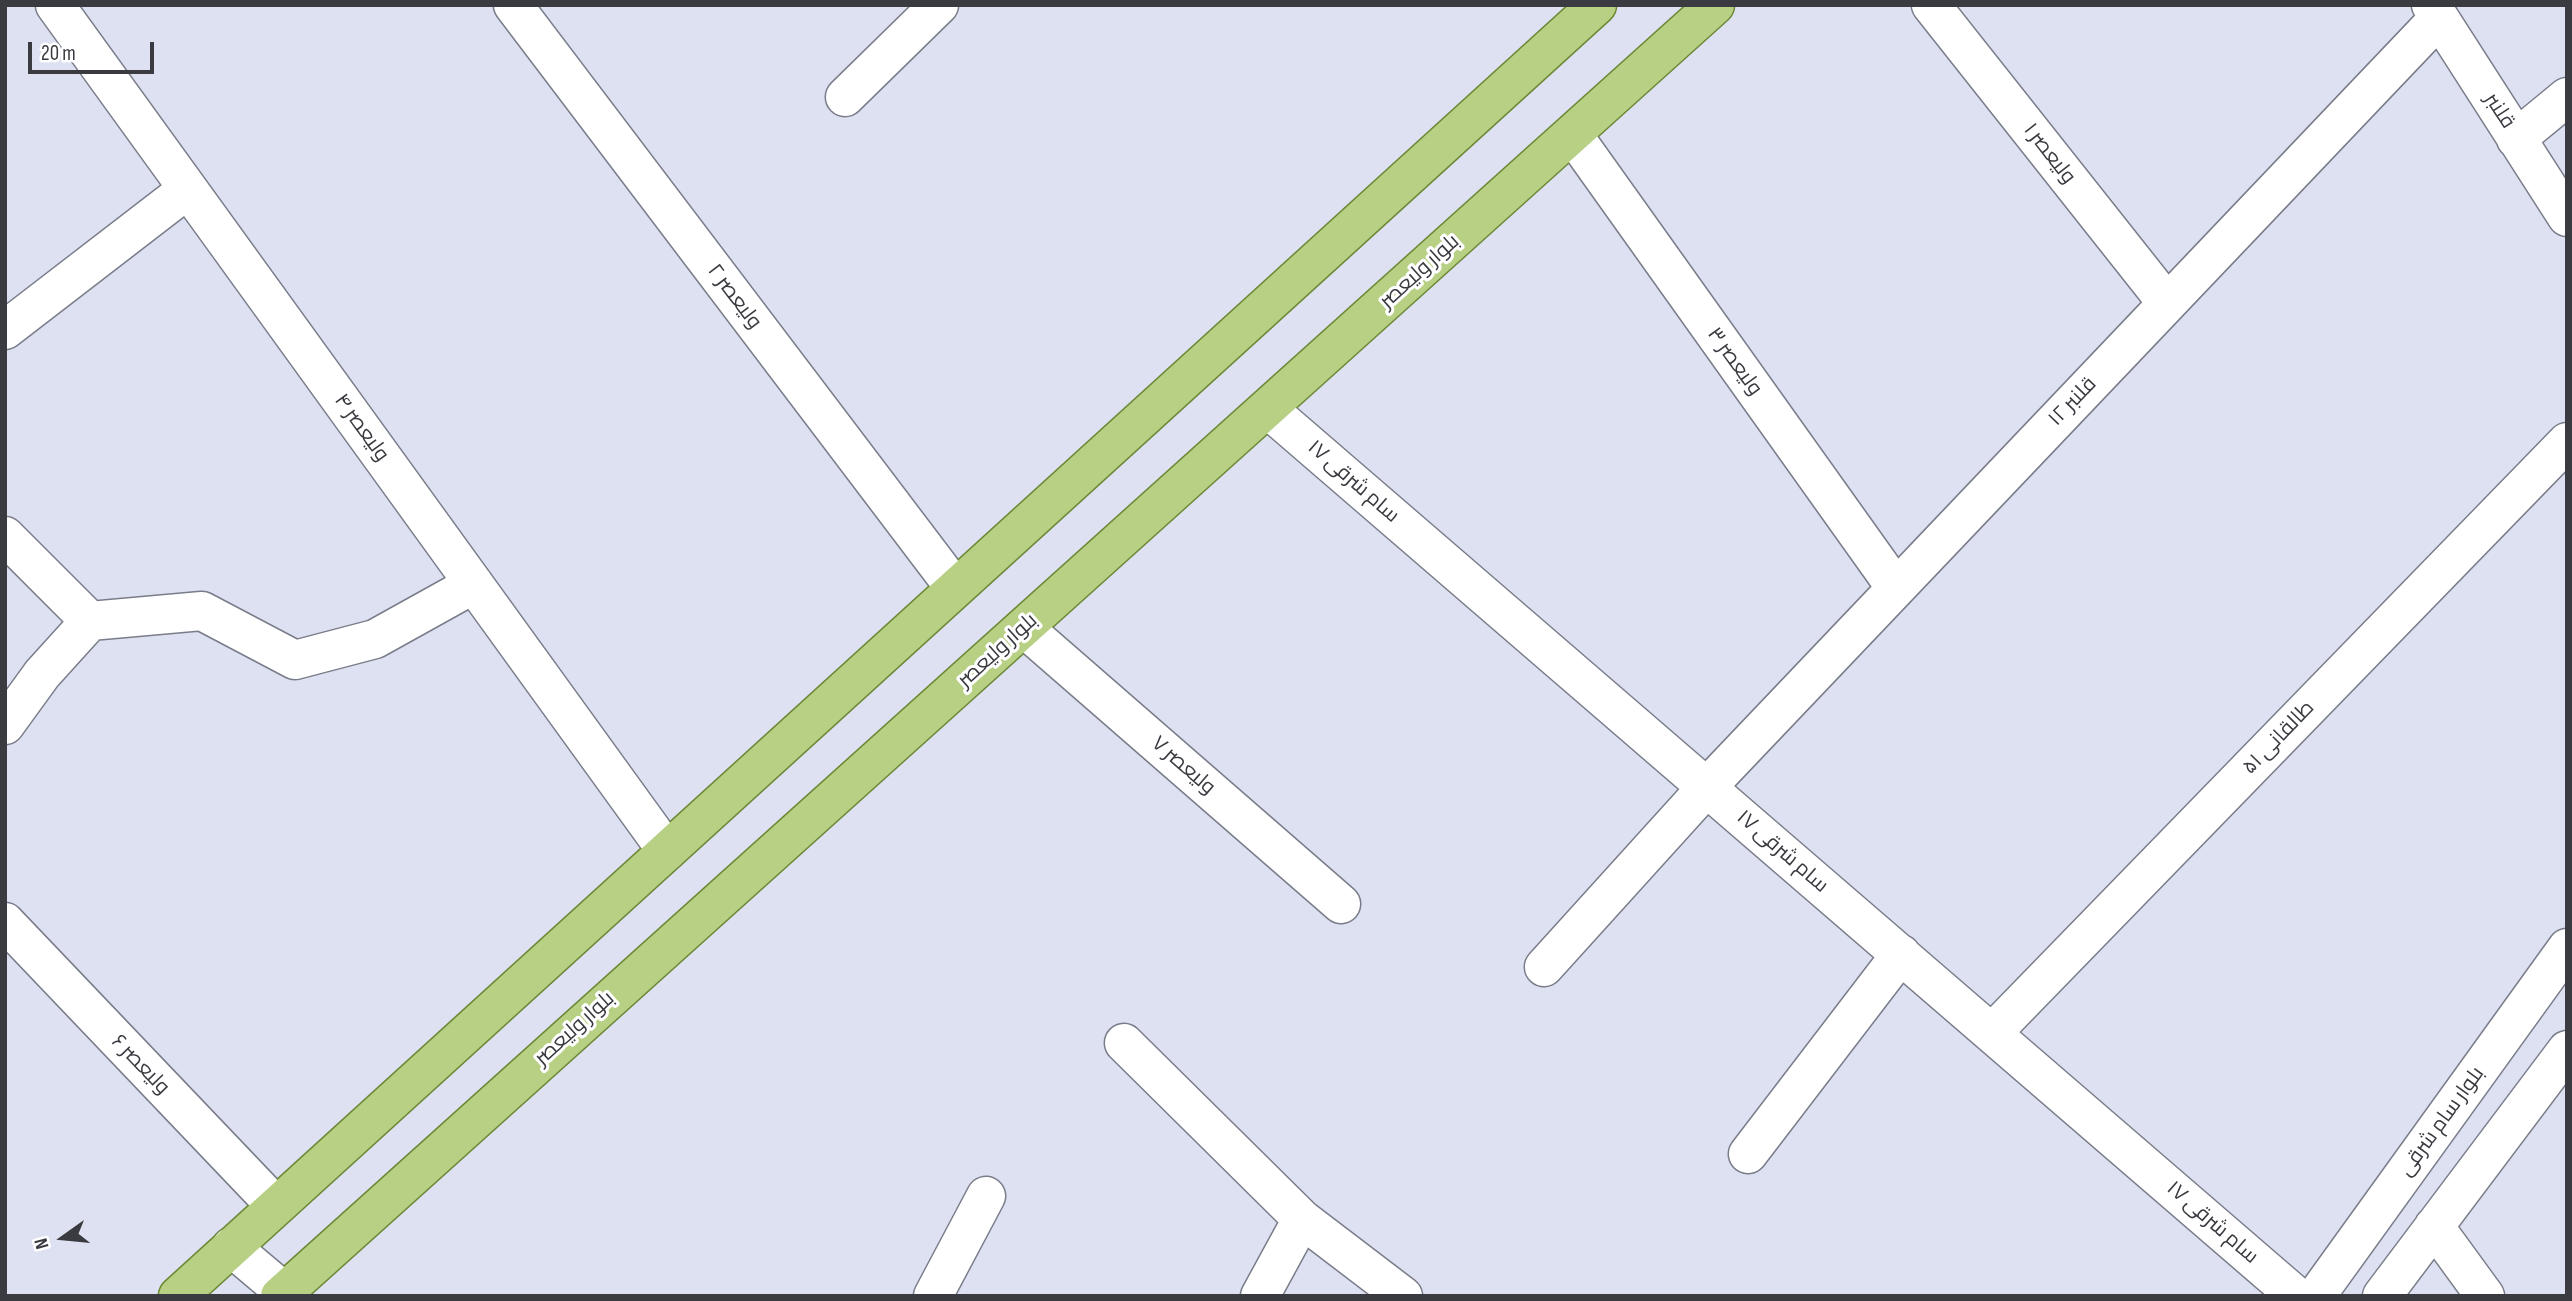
<!DOCTYPE html>
<meta charset="utf-8">
<style>
body{margin:0}
#map{position:relative;width:2572px;height:1301px;overflow:hidden;background:#dee1f1;font-family:"Sofia Sans Condensed",sans-serif}
canvas{display:block}
.frame{position:absolute;inset:0;border:7px solid #3a3b41;pointer-events:none}
.north{position:absolute;left:28px;top:1203px;width:70px;height:70px;-webkit-text-stroke:5px #fff;paint-order:stroke;rotate:255deg;font-size:19px;font-weight:700;line-height:28px;text-align:center;color:#3a3b41}
.north::after{content:'';display:block;margin:auto;width:24px;height:32px;background:#3a3b41;clip-path:polygon(50% 0,100% 100%,50% 72%,0 100%)}
.scale{position:absolute;left:28px;top:42px;width:126px;height:32px;box-sizing:border-box;border:4px solid #3a3b41;border-top:0;padding-left:9px;font-size:21px;line-height:24px;white-space:nowrap;color:#3a3b41;-webkit-text-stroke:5px #fff;paint-order:stroke}
</style>
<div id="map">
<canvas width="2572" height="1301"></canvas>
<div class="frame"></div>
<div class="north">N</div>
<div class="scale">20 m</div>
</div>
<script>
const ctx = document.querySelector('canvas').getContext('2d');
ctx.lineJoin = 'round';
function shape(rows) {
  const path = new Path2D();
  for (const r of rows) {
    path.moveTo(r[0], r[1]);
    for (let i = 2; i < r.length; i += 2) path.lineTo(r[i], r[i + 1]);
  }
  return path;
}
function trace(path, color, width, dash) {
  ctx.strokeStyle = color;
  ctx.lineWidth = width;
  ctx.lineCap = dash ? 'butt' : 'round';
  ctx.setLineDash(dash || []);
  ctx.stroke(path);
}
function drawText(font, color, halo, rows, align = 'center') {
  ctx.font = font + ' "Sofia Sans Condensed",Cairo,sans-serif';
  ctx.lineWidth = 6;
  ctx.setLineDash([]);
  ctx.textBaseline = 'middle';
  ctx.strokeStyle = halo;
  ctx.fillStyle = color;
  for (const [text, x, y, turn = 0] of rows) {
    ctx.save();
    ctx.translate(x, y);
    ctx.rotate((+turn || 0) * Math.PI / 180);
    ctx.textAlign = isNaN(turn) ? turn : align;
    if (halo) ctx.strokeText(text, 0, 0);
    ctx.fillText(text, 0, 0);
    ctx.restore();
  }
}
const minor = shape([
 [55,5,667,851],
 [513,5,955,588],
 [1931,5,2167,303],
 [2431,5,2567,217],
 [845,97,939,5],
 [1573,135,1896,588],
 [2516,139,2567,97],
 [5,330,188,189],
 [1268,409,2296,1296],
 [5,536,90,621],
 [1024,628,1341,904],
 [5,725,42,674,90,621,202,611,295,660,375,639,474,584],
 [5,922,276,1206],
 [1544,967,1707,787,2439,18],
 [1992,1033,2567,442],
 [1124,1043,1302,1219,1403,1296],
 [1748,1154,1901,954],
 [2434,1226,2485,1296],
 [231,1247,289,1296],
 [933,1296,986,1196],
 [1260,1296,1302,1219],
 [2316,1296,2567,948],
 [2382,1296,2567,1050]
]);
const major = shape([
 [178,1296,1597,5],
 [280,1296,1715,5]
]);
trace(minor, '#797d8a', 41);
trace(major, '#6c8836', 41);
trace(minor, '#fff', 38);
trace(major, '#b7d083', 38);
drawText('21px', '#3a3b41', '#fff', [
 ["قلنبر",2499,111,57],
 ["ولیعصر ۱",2049,154,52],
 ["بلوار ولیعصر",1420,272,-42],
 ["ولیعصر ۲",734,297,53],
 ["ولیعصر ۳",1734,362,54],
 ["قلنبر ۱۲",2073,402,-46],
 ["ولیعصر ۴",361,428,54],
 ["سام شرقی ۱۷",1353,482,41],
 ["بلوار ولیعصر",998,651,-42],
 ["طالقانی ۵۱",2279,738,-46],
 ["ولیعصر ۷",1183,766,41],
 ["سام شرقی ۱۷",1782,852,41],
 ["بلوار ولیعصر",575,1029,-42],
 ["ولیعصر ۶",140,1065,46],
 ["بلوار سام شرقی",2442,1122,-54],
 ["سام شرقی ۱۷",2212,1223,41]
]);
</script>
